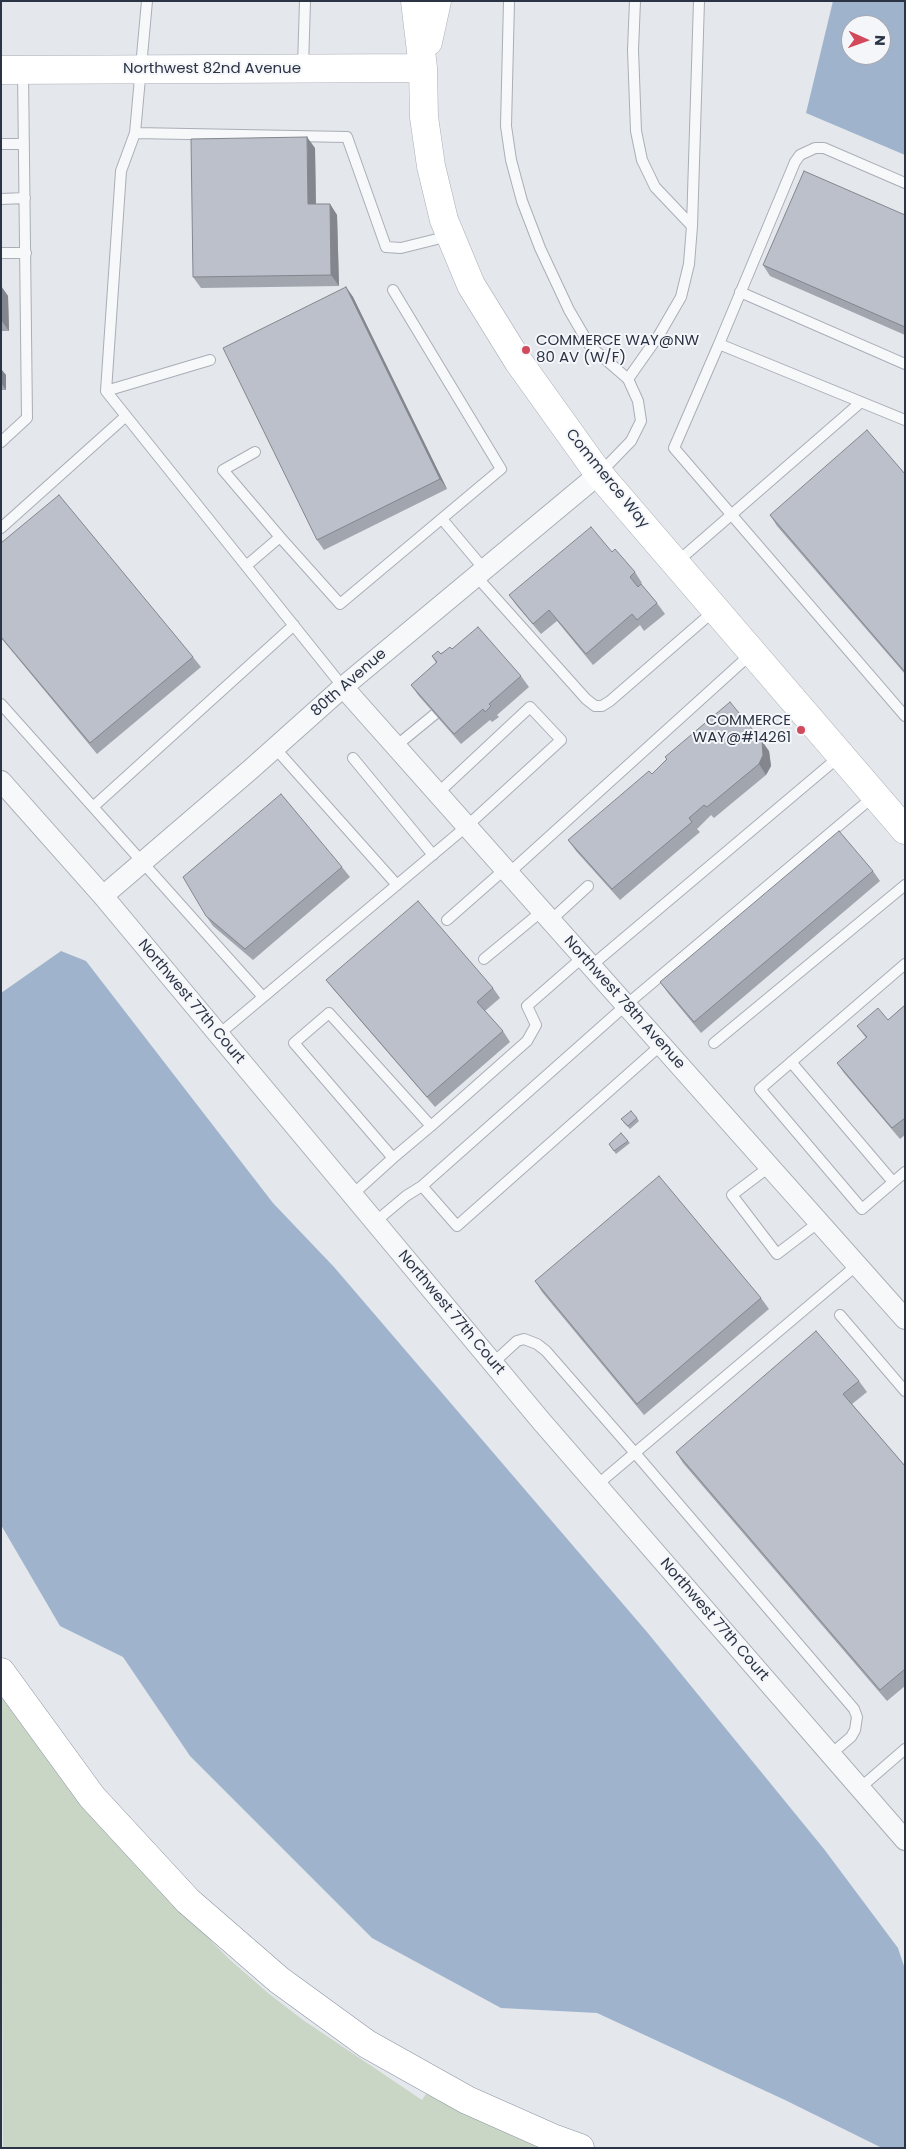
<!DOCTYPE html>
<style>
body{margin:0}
#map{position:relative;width:906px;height:2149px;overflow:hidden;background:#e4e7ec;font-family:Poppins,sans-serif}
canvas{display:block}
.frame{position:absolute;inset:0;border:2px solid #2b3445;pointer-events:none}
.north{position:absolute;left:841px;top:15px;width:50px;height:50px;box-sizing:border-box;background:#f4f6f9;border:1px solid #a4a8b1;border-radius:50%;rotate:92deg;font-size:14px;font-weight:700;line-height:20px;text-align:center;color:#2b3445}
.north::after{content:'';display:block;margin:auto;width:18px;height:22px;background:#d1495b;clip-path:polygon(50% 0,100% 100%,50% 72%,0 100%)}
</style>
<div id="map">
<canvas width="906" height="2149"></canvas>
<div class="frame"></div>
<div class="north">N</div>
</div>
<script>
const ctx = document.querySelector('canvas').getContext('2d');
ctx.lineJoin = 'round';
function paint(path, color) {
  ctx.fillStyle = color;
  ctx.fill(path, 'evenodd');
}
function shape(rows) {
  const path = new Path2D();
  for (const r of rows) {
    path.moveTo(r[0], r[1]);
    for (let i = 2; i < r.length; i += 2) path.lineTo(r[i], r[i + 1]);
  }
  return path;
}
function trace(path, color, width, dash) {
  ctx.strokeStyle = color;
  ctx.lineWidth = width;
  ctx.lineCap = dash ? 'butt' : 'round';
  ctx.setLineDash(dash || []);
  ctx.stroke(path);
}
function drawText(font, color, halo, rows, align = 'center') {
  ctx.font = font + ' Poppins,sans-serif';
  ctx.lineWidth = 4;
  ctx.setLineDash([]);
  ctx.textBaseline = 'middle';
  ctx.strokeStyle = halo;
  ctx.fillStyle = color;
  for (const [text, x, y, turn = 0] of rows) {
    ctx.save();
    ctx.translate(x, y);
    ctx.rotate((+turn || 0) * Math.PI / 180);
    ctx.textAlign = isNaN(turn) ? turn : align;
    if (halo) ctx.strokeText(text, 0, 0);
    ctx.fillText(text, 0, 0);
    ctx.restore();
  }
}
paint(shape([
 [1,1685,187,1916,228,1958,268,1993,303,2020,422,2100,426,2094,503,2131,547,2148,3,2148]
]), '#c9d6c5');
paint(shape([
 [833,1,905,1,905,155,806,113],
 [851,25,881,25,881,55,851,55],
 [61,951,86,961,273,1203,334,1267,647,1632,824,1849,898,1948,905,1969,905,2148,882,2148,785,2100,597,2013,501,2008,372,1938,190,1756,123,1657,60,1626,1,1525,1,993]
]), '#9fb4cc');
const lane = shape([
 [147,1,135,133,347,137,386,247,401,248,449,236],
 [509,1,506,126,511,160,522,201,540,248,569,310,590,346,628,379,638,401,641,421,631,441,600,473],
 [635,1,633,50,636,131,642,160,655,187,692,226],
 [303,67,305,1],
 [1,144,24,144],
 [1,199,25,198],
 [1,253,26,253],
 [740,292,905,364],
 [719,344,795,162,800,155,815,148,824,148,905,183],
 [210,360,106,391,343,687],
 [628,379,659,335,681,297,689,264,692,226,699,1],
 [106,391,121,171,135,133],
 [905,420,719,344,674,448,905,716],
 [1,442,27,418,23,71],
 [255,452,223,470,280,537],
 [442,519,484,569],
 [1,528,126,416],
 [677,562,861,402],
 [246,566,280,537,340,604,501,469,393,290],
 [476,576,586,699,595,706,602,706,610,701,715,610],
 [1,704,263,997],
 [396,746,435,714],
 [275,748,397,885],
 [353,758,433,855],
 [93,807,294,625],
 [509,873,752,653],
 [447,920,505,869],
 [551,920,588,886],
 [484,959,542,911],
 [905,964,760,1089,862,1209,905,1172],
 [591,966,840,756],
 [218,1035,467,826,561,740,530,707,438,793],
 [714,1043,905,885],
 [661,1045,457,1226,422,1186,626,1005,874,796],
 [791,1062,893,1182],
 [431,1126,329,1013,294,1043,393,1158,431,1126,527,1041,536,1025,527,1006,583,957],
 [769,1167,732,1195,777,1254,819,1222],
 [352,1195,393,1158],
 [375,1222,406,1196,422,1186],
 [840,1315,905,1391],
 [493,1363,517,1341,524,1339,537,1344,546,1351,635,1453,854,1709,857,1717,855,1730,851,1737,831,1754],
 [597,1485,857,1265],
 [860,1788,905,1749]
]);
const street = shape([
 [343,687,905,1319],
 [1,781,103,896,542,1422,905,1840],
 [103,896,250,770,343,687,599,474]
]);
const secondary = shape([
 [415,1,423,68,424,117,431,166,444,220,471,285,518,361,599,474,905,830],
 [428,42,437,1],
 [1,70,423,68]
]);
const highway = shape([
 [1,1672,92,1797,188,1901,279,1980,367,2044,467,2100,555,2139,580,2148]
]);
trace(lane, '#a9aeb7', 12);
trace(street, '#a9aeb7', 22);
trace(secondary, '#a9aeb7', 29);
trace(highway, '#8b94a3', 29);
trace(lane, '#f7f8fa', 10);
trace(street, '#f7f8fa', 20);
trace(secondary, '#fff', 28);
trace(highway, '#fff', 28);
paint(shape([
 [315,148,316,204,330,204,337,215,339,286,201,288,193,277],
 [905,215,905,335,770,276,763,265],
 [1,286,8,296,9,331,1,331],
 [346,287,353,297,447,489,324,550,317,540],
 [1,369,6,375,6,390,1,390],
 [905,474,905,674,777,526,770,515],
 [1,543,193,657,201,667,97,754,1,638],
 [612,552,635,572,642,583,641,584,657,603,665,614,644,631,640,625,593,665,557,621,541,634,517,606,509,595],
 [452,649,521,676,529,687,497,715,499,717,492,722,490,720,461,744,418,695,411,685,436,663,432,656],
 [769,751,771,766,766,775,714,818,711,815,697,829,700,832,620,900,576,851,568,840,652,774],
 [342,867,350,877,253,960,213,926,206,916],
 [873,871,880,881,701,1033,668,993,660,982],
 [326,980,493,988,500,998,485,1011,503,1031,510,1042,435,1107,334,990],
 [905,1005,905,1135,900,1139,844,1073,837,1063,866,1038,857,1026,888,1020],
 [637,1118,639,1121,630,1129,623,1122],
 [628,1141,630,1143,616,1154,609,1144],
 [535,1281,761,1298,769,1309,644,1415,542,1292],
 [859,1381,867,1392,852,1404,905,1466,905,1686,887,1701,683,1463,676,1452]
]), '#a1a5ae');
paint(shape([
 [307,137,315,148,316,215,308,204],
 [330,204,337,215,339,286,331,275],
 [1,286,8,296,9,331,1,320],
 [346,287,353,297,447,489,440,479],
 [1,369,6,375,6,390,1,383],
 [762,741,769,751,771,766,766,775,759,764]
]), '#83868d');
const building = shape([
 [307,137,308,204,330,204,331,275,193,277,191,139,307,137],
 [804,171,905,215,905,327,763,265,804,171],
 [346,287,440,479,317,540,223,348,346,287],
 [867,430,905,474,905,672,770,515,867,430],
 [59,495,193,657,90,743,1,637,1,543,59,495],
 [591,527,612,552,615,549,635,572,630,577,638,587,641,584,657,603,637,620,632,614,586,654,549,610,533,624,509,595,591,527],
 [478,627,521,676,489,704,491,706,485,712,483,709,454,734,411,685,437,662,432,656,438,651,441,654,450,647,452,649,478,627],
 [730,702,762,741,763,755,759,764,707,807,704,805,689,818,692,822,612,889,568,840,649,771,652,774,667,759,665,757,730,702],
 [281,794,342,867,245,949,206,916,183,877,281,794],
 [839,831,873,871,694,1022,660,982,839,831],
 [418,901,493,988,477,1002,503,1031,427,1097,326,980,418,901],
 [905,1005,905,1118,892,1128,837,1063,867,1037,857,1026,878,1008,888,1020,905,1005],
 [631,1111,637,1118,628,1126,621,1119,631,1111],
 [621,1133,628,1141,614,1151,609,1144,621,1133],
 [659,1176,761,1298,637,1404,535,1281,659,1176],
 [816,1331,859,1381,843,1394,905,1466,905,1669,880,1690,676,1452,816,1331]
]);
paint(building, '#bbc0ca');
trace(building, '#83868d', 1);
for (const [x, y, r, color] of [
 [526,350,5,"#d1495b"],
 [801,730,5,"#d1495b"]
]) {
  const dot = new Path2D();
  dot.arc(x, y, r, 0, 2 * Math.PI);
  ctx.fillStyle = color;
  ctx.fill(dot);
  trace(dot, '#f4f6f9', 2);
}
drawText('15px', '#2b3445', '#f4f6f9', [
 ["Northwest 82nd Avenue",212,69],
 ["Commerce Way",607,479,51],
 ["80th Avenue",349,683,-41],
 ["Northwest 77th Court",191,1002,50],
 ["Northwest 78th Avenue",624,1003,48],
 ["Northwest 77th Court",451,1313,50],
 ["Northwest 77th Court",714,1620,49]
]);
drawText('15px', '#2b3445', '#f4f6f9', [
 ["COMMERCE WAY@NW",536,341],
 ["80 AV (W/F)",536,358],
 ["COMMERCE",791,721,"right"],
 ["WAY@#14261",791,738,"right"]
], 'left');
</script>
